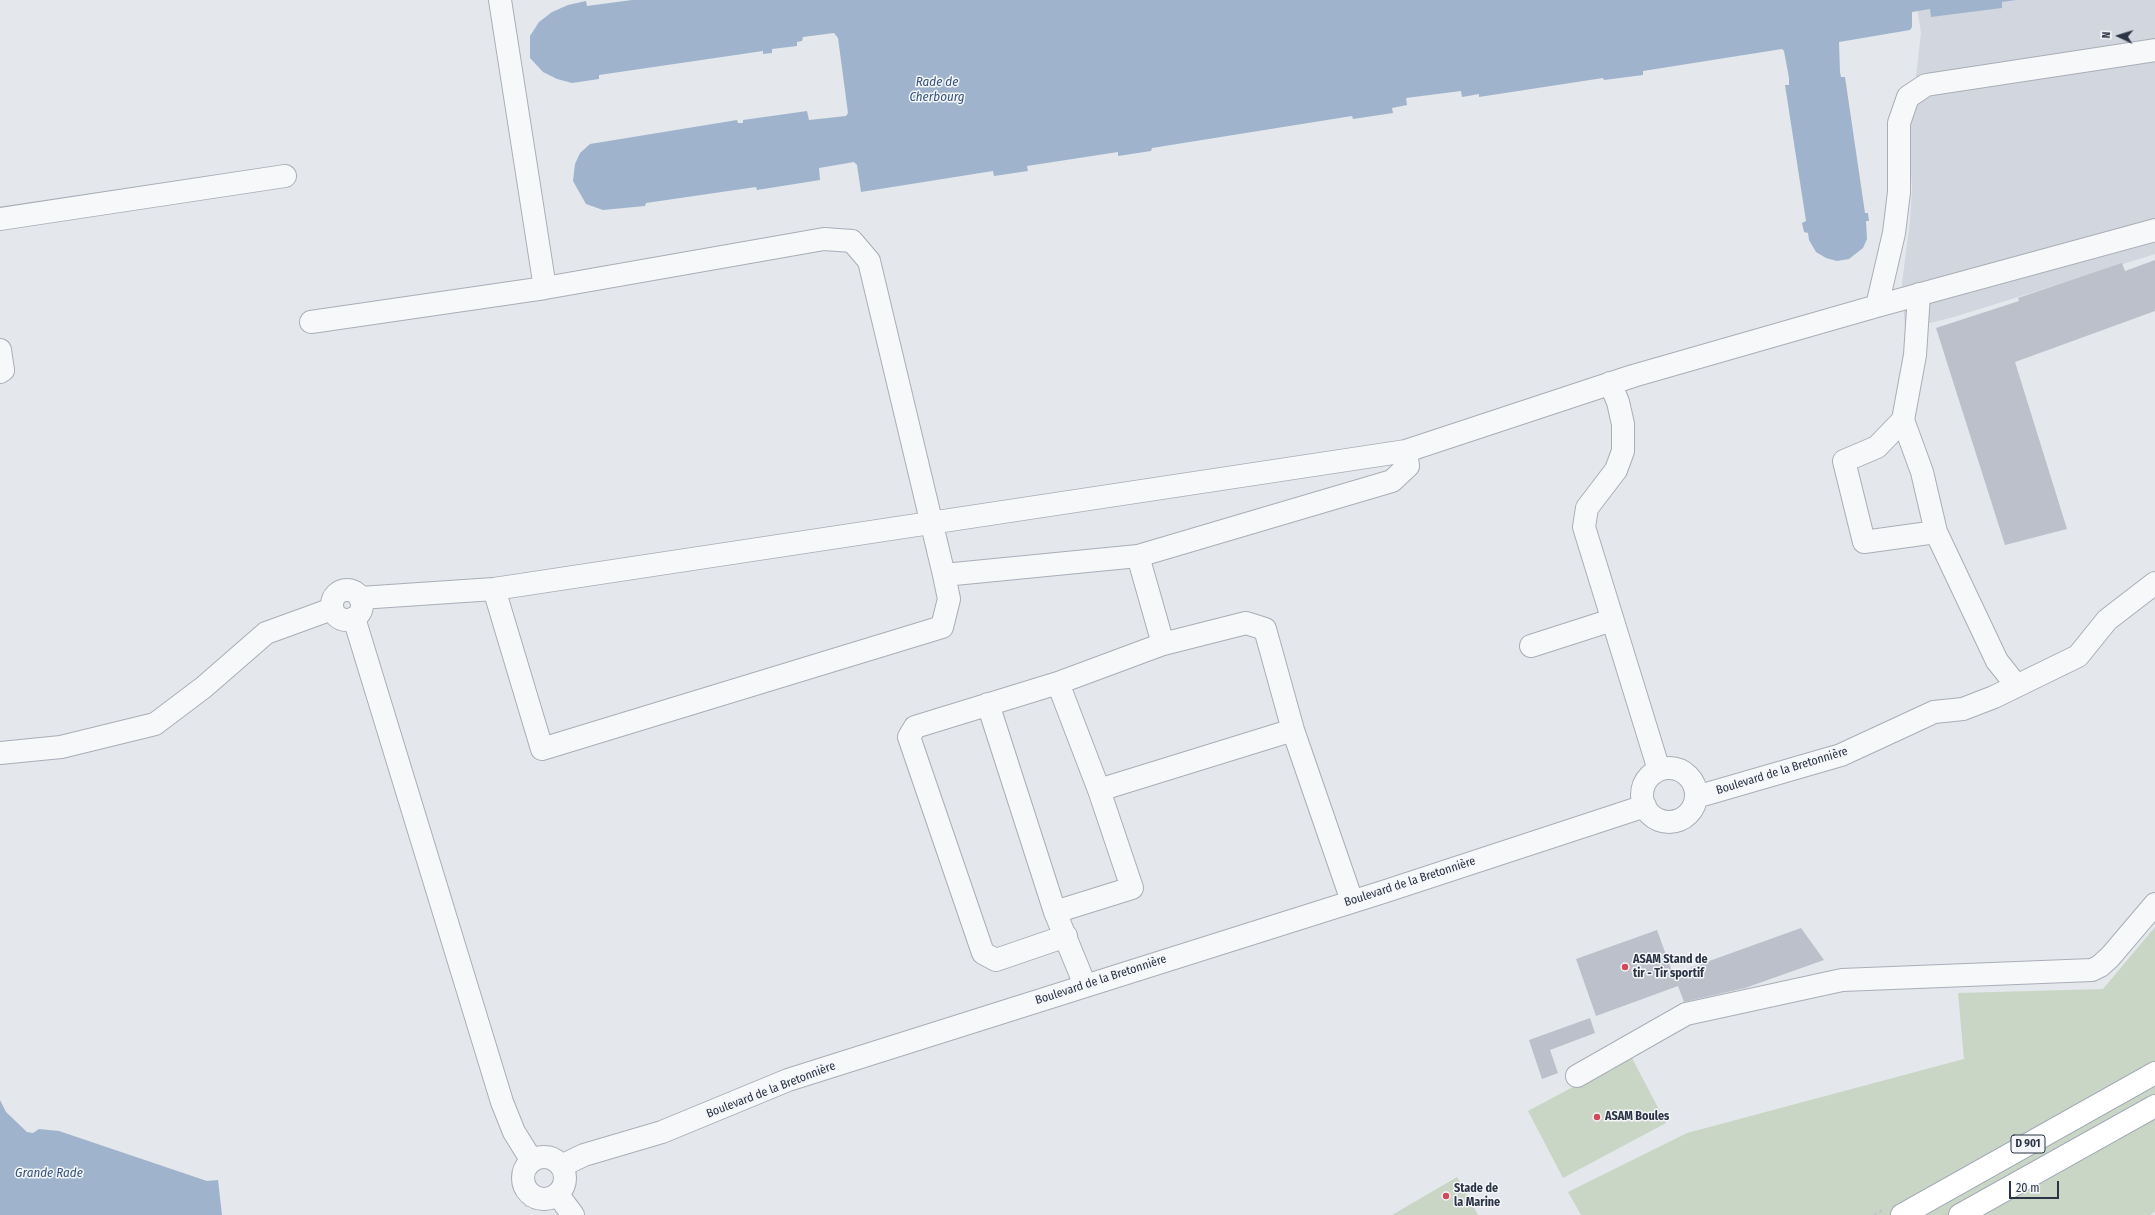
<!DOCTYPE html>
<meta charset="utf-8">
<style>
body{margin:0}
#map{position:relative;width:2155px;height:1215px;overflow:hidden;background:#e4e7ec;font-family:"Fira Sans Condensed",sans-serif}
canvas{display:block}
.north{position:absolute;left:2099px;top:16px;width:40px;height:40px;-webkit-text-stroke:3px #f4f6f9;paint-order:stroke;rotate:274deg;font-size:11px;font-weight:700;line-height:16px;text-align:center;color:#2b3445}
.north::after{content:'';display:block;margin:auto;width:14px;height:18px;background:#2b3445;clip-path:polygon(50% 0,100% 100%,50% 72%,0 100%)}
.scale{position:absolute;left:2009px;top:1181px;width:50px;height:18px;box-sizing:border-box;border:2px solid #2b3445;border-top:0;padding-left:5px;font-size:12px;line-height:14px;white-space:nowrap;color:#2b3445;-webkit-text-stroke:3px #f4f6f9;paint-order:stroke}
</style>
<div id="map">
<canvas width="2155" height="1215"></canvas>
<div class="north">N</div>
<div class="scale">20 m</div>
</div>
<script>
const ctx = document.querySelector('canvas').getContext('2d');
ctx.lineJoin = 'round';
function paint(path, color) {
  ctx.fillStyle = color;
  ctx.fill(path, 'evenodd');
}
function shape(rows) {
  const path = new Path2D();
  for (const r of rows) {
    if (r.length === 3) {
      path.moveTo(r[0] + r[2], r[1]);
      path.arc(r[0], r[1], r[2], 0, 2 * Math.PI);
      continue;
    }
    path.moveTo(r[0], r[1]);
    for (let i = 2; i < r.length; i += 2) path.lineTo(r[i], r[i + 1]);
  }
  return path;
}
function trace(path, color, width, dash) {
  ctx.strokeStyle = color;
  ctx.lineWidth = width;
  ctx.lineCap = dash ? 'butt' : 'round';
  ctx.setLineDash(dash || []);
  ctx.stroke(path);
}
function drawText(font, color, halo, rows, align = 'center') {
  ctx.font = font + ' "Fira Sans Condensed",sans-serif';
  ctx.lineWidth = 3;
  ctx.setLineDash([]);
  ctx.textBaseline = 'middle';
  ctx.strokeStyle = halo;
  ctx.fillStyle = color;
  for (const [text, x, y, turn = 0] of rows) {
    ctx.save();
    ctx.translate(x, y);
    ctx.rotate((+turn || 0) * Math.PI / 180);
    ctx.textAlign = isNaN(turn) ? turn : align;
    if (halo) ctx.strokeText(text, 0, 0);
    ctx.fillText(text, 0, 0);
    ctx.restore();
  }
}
paint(shape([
 [1916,0,2155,0,2155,254,1954,317,1905,329,1902,283,1910,221,1912,189,1909,137,1921,33]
]), '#d2d6de');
paint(shape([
 [2155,927,2155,1212,2150,1215,1581,1215,1568,1192,1687,1133,1964,1059,1958,993,2103,989],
 [1631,1056,1666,1123,1563,1178,1528,1111],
 [1457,1177,1478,1215,1392,1215]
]), '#c9d6c5');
paint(shape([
 [632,0,2016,0,2002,2,2002,8,1931,17,1930,9,1912,12,1912,27,1910,30,1839,42,1840,72,1841,77,1845,77,1865,213,1868,213,1869,221,1866,221,1867,239,1863,248,1849,259,1837,261,1826,258,1816,252,1809,240,1808,233,1804,232,1802,223,1806,221,1785,85,1789,85,1789,78,1784,51,1782,49,1643,71,1643,75,1604,80,1603,78,1479,97,1479,94,1462,97,1461,91,1406,98,1407,105,1392,108,1393,113,1353,119,1352,116,1152,148,1151,151,1118,156,1118,152,1027,166,1028,171,994,176,993,171,861,192,857,165,854,162,819,168,820,180,757,190,756,187,646,203,645,206,603,210,586,204,573,181,575,164,580,153,590,144,737,120,738,123,743,123,743,120,807,111,809,120,846,116,848,113,838,38,834,33,803,37,802,41,797,42,797,46,772,49,772,53,763,54,763,51,599,75,599,79,572,83,557,79,543,72,530,58,530,36,539,22,552,12,568,5,586,1,587,6],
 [0,1100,6,1112,27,1132,33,1133,39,1129,59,1131,207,1181,218,1180,222,1215,0,1215]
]), '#9fb4cc');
paint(shape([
 [2155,260,2155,311,2015,362,2067,529,2005,545,1936,328,2019,301,2018,298,2122,263,2125,271],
 [1801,928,1824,960,1745,988,1684,1002,1678,986,1596,1016,1576,959,1657,930,1673,974],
 [1590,1018,1595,1033,1550,1050,1558,1073,1542,1079,1529,1040]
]), '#bbc0ca');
const minor = shape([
 [500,0,545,288],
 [0,219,285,176],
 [1877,306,1894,233,1899,192,1899,123,1908,97,1926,85,2155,50],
 [311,322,545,288,824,239,852,241,869,261,944,575,949,599,942,627,542,749,494,589],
 [0,350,3,370,0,372],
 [1610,383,1618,402,1623,424,1623,451,1616,470,1587,508,1584,527,1659,770],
 [1903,420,1922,472,1936,532,1864,542,1844,461,1877,447,1903,420,1915,355,1919,294],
 [1936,532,1997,661,2017,686],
 [1138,556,1163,644],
 [944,575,1138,556,1392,481,1408,466,1406,451],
 [347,605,15],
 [360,598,494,589,1406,451,1633,376,1877,306,2155,230],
 [354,618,502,1102,514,1132,532,1161],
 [1531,646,1612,620],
 [988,704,1055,912,1085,985],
 [0,753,61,747,155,724,204,687,266,633,332,609],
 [1669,795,27],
 [1099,790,1293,730],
 [1696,797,1841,755,1934,712,1963,709,1994,697,2078,656,2107,620,2155,583],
 [1055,912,1132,888,1099,790,1058,683],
 [1066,936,996,960,983,953,909,737,915,727,1058,683,1163,644,1246,623,1265,629,1293,730,1352,901],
 [1577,1076,1686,1014,1842,980,2092,970,2100,966,2110,957,2155,904],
 [544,1178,21],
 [561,1166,584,1155,662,1132,788,1080,1383,892,1645,806],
 [558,1195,573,1215]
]);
const major = shape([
 [1902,1215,2155,1073],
 [1960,1215,2155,1106]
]);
trace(minor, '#a9aeb7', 24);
trace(major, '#a3abb8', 24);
trace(shape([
 [515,1171,516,1192,520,1199,527,1206,543,1207],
 [1874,1215,1884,1209]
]), '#c2c5cb', 2.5, [3, 3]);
trace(minor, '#f7f8fa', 22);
trace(major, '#fff', 22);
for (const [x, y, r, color] of [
 [1625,967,4,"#d1495b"],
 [1597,1117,4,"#d1495b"],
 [1446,1196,4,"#d1495b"]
]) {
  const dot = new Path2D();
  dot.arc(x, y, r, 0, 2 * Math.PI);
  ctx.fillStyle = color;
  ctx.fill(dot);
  trace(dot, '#f4f6f9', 1.5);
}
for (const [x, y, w] of [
 [2028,1144,34]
]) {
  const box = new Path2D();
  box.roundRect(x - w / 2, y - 9, w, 18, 3);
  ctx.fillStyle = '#f4f6f9';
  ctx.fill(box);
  trace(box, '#2b3445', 1);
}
drawText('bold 11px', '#2b3445', null, [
 ["D 901",2028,1144]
]);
drawText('12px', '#2b3445', '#f4f6f9', [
 ["Boulevard de la Bretonnière",1782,771,-17],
 ["Boulevard de la Bretonnière",1410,882,-18],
 ["Boulevard de la Bretonnière",1101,980,-18],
 ["Boulevard de la Bretonnière",771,1090,-21]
]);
drawText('bold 12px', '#2b3445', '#f4f6f9', [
 ["ASAM Stand de",1633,960],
 ["tir - Tir sportif",1633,974],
 ["ASAM Boules",1605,1117],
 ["Stade de",1454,1189],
 ["la Marine",1454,1203]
], 'left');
drawText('italic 13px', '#34527a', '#f4f6f9', [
 ["Rade de",937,82],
 ["Cherbourg",937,97],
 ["Grande Rade",49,1173]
]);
</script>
